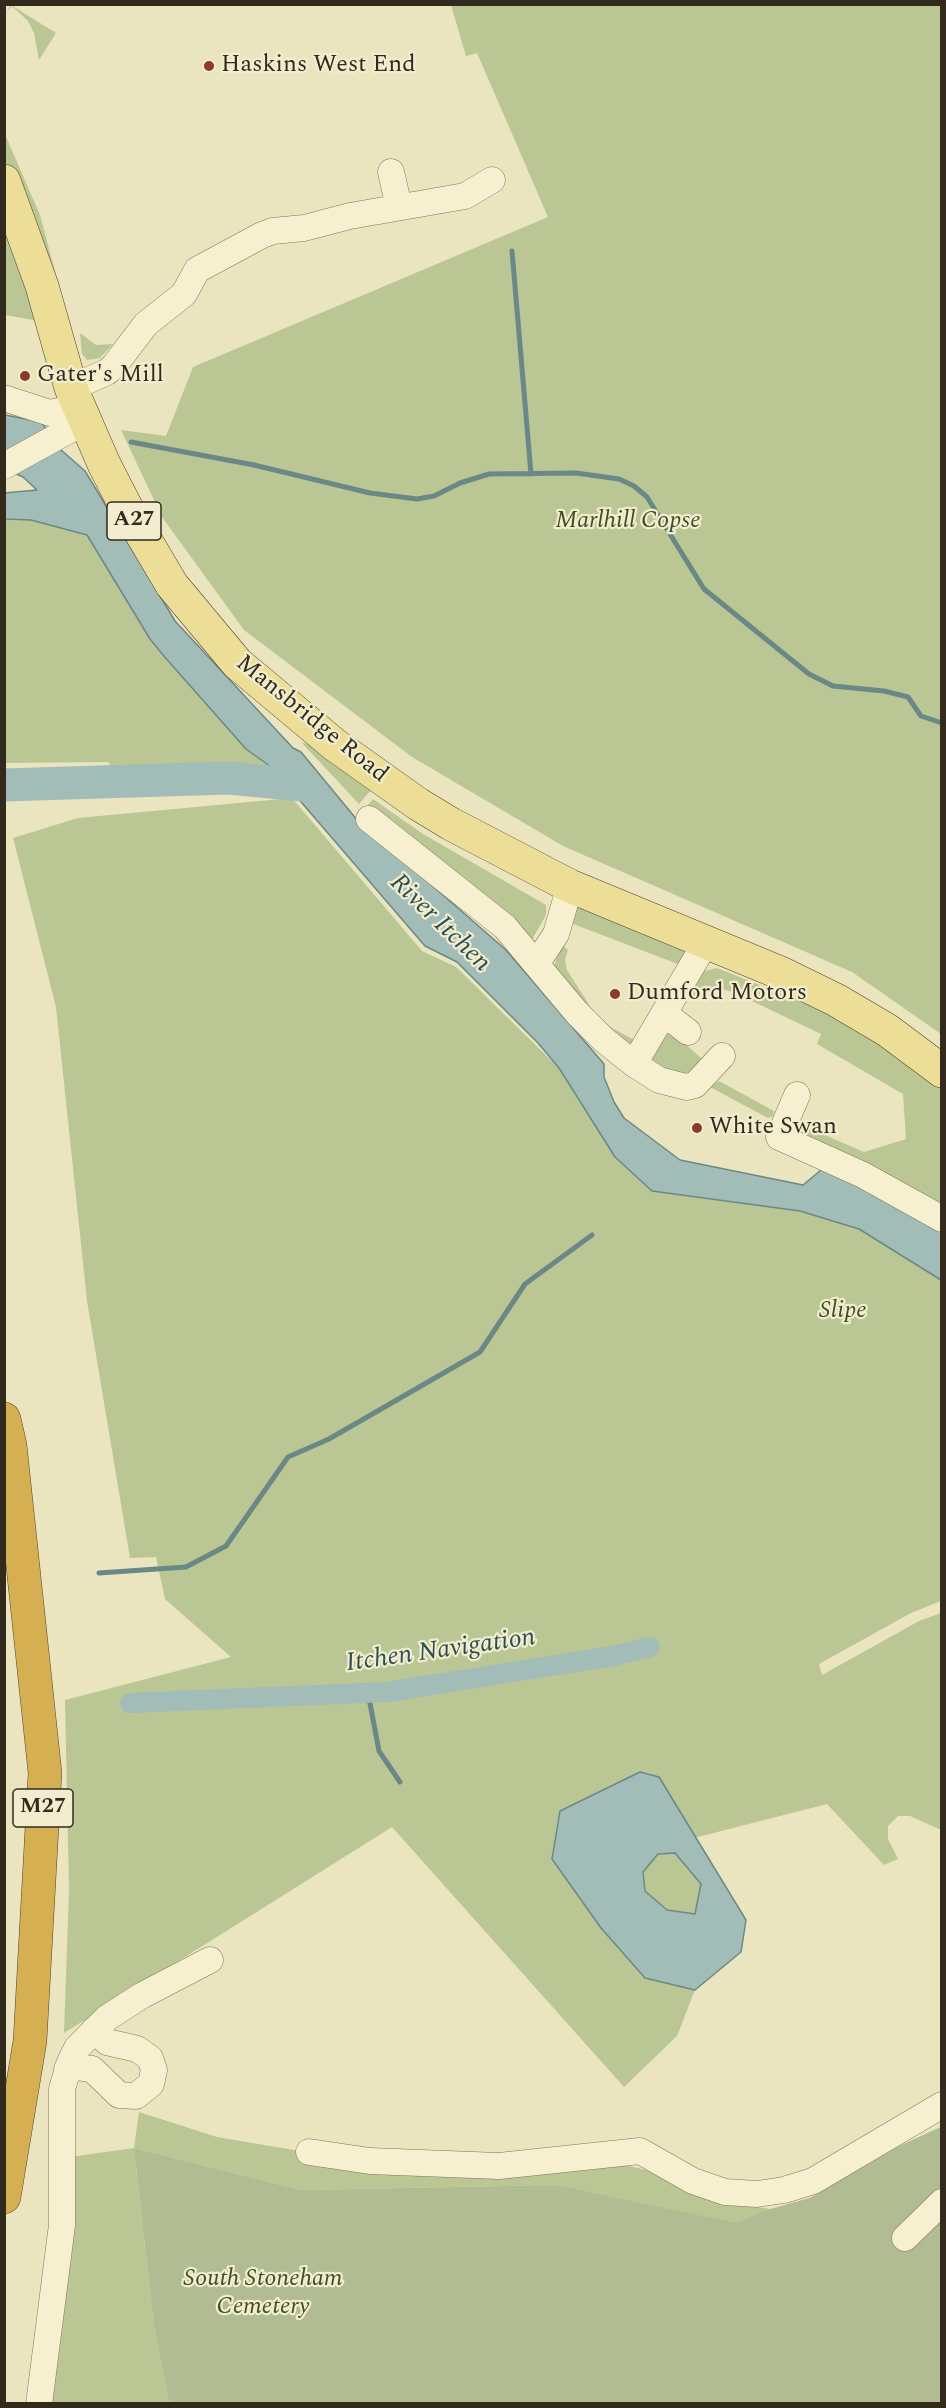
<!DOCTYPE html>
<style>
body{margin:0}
#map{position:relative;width:946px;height:2408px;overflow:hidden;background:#eae4bf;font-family:Spectral,serif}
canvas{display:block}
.frame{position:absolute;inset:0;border:6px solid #322a1c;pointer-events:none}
</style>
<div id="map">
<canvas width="946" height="2408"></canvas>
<div class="frame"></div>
</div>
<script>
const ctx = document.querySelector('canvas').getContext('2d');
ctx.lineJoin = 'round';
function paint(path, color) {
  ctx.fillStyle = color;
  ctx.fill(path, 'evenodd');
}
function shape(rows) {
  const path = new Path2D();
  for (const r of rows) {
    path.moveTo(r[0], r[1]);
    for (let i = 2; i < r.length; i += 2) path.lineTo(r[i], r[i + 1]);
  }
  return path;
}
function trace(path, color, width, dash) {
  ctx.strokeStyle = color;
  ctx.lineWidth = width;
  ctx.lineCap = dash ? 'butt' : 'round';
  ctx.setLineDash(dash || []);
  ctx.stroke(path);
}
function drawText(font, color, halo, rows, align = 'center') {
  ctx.font = font + ' Spectral,serif';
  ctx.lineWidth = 4.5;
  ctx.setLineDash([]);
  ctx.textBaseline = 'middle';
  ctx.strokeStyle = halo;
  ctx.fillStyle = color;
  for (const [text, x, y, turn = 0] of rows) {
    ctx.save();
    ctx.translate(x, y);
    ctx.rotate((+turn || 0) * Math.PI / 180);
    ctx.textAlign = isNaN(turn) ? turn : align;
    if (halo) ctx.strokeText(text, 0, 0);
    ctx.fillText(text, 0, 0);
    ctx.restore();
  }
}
paint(shape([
 [11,5,56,33,39,60,34,33,28,21,12,6,5,14],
 [451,5,941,5,941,1034,852,972,563,846,412,757,244,630,162,517,121,430,166,436,193,367,548,217,477,53,466,56],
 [4,132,40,215,64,305,5,161],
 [4,211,44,322,5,315],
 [80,333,96,345,113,344,100,358,87,360,82,354],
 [4,519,31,520,87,534,150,639,246,749,271,767,271,770,250,767,111,775,109,762,5,763],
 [302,743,311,744,371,790,359,804],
 [292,798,422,951,456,967,559,1068,587,1114,652,1190,800,1211,859,1229,941,1280,941,1601,911,1613,819,1664,822,1675,919,1621,941,1613,941,1830,910,1816,898,1816,888,1826,888,1839,898,1859,884,1865,827,1804,694,1838,659,1777,560,1811,645,1978,695,1990,677,2036,624,2087,392,1827,64,2033,69,1890,65,1700,231,1657,165,1599,156,1557,130,1558,87,1301,56,1007,13,838,78,818],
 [373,799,423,834,546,905,546,915,529,945,365,809],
 [575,904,688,946,683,966,568,922],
 [561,944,568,950,565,960,567,970,593,1011,612,1028,636,1041,628,1053,553,970],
 [717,968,840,1017,941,1086,941,1209,794,1133,795,1122,864,1152,906,1139,903,1094,817,1044,821,1034,733,992,718,988,704,989,680,1005,700,972],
 [665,1033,681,1040,703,1060,687,1077,643,1062],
 [719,1081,774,1111,773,1116,768,1118,710,1087],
 [675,1853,701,1884,695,1914,667,1910,645,1891,642,1872,658,1854],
 [139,2112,217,2137,406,2169,616,2163,655,2172,717,2201,771,2209,810,2198,891,2150,941,2127,745,2241,555,2185,301,2190,134,2148,154,2327,169,2403,41,2404,70,2157,134,2148]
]), '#bac794');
paint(shape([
 [941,2127,941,2403,169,2403,154,2327,134,2148,301,2190,555,2185,736,2223,771,2209,810,2198,891,2150]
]), '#b1bc93');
const water = shape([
 [5,415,41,422,47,430,5,457,5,415],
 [60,449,85,471,175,621,293,748,301,752,358,821,506,950,604,1064,604,1077,614,1102,624,1118,680,1160,803,1185,827,1165,941,1228,941,1280,859,1229,800,1211,652,1191,615,1157,559,1068,538,1043,457,962,425,946,271,767,246,749,163,655,150,639,87,535,31,520,5,519,4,493,37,490,23,477,10,471,60,449],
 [640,1772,659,1777,746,1920,741,1952,695,1990,645,1978,601,1928,552,1859,560,1811,640,1772],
 [675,1853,701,1884,695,1914,667,1910,645,1891,643,1872,658,1854,675,1853]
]);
paint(water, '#a2bcb8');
trace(water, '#6a8986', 1.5);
trace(shape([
 [512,251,531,474],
 [131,442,254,465,370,493,417,499,434,496,460,483,489,474,576,473,619,479,634,486,647,497,704,589,809,674,833,686,884,691,908,697,921,716,942,723],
 [99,1573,186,1567,226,1546,288,1457,329,1439,480,1352,525,1284,592,1235],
 [368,1693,379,1751,400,1782]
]), '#6a8986', 5);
trace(shape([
 [130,1703,387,1692,613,1656,650,1647]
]), '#a2bcb8', 20);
trace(shape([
 [4,785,228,778,303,785]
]), '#a2bcb8', 33);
const minor = shape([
 [391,172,399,207],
 [71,388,107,372,114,366,146,324,184,294,197,270,262,235,273,231,304,228,350,216,465,196,492,180],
 [4,398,50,413,78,407],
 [4,466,84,422],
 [369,819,505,927,577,1013,604,1040,634,1064,659,1080,686,1087,695,1085,722,1056],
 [537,963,556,934,570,886],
 [665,1014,688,1032],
 [634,1064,706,942],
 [797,1095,779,1137,863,1175,942,1219],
 [67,2069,77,2067,92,2069,119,2095,136,2096,151,2084,154,2070,150,2058,137,2049,107,2042,94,2030],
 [309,2152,370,2161,499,2166,640,2151,693,2181,725,2192,757,2194,784,2190,813,2181,942,2105],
 [905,2238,942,2202],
 [39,2404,62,2225,62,2089,70,2062,77,2048,107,2018,141,1996,210,1960]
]);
const major = shape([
 [4,181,42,286,71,388,104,464,127,509,172,585,237,663,335,745,418,804,451,824,570,886,783,974,836,1000,887,1030,942,1071]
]);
const highway = shape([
 [4,1419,10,1445,45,1773,30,2041,4,2197]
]);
trace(minor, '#827458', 27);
trace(major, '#4f422d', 34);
trace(highway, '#4f422d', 34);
trace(minor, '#f6f0d1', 26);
trace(major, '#edde97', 33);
trace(highway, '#d6af53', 33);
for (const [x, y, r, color] of [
 [209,66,6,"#8d392c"],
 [25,376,6,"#8d392c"],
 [615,994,6,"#8d392c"],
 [697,1128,6,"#8d392c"]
]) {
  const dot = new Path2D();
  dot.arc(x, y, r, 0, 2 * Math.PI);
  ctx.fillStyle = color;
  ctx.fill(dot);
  trace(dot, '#f2edce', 2);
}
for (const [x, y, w] of [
 [134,521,54],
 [43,1808,60]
]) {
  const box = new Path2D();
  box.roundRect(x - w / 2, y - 19, w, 38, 4.5);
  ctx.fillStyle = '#f2edce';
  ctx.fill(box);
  trace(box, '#322a1c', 1.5);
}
drawText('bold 22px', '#322a1c', null, [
 ["A27",134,521],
 ["M27",43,1808]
]);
drawText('24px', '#322a1c', '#f2edce', [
 ["Haskins West End",221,66],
 ["Gater's Mill",37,376],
 ["Dumford Motors",627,994],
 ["White Swan",709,1128]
], 'left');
drawText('italic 24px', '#3d4d24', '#f2edce', [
 ["Marlhill Copse",628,522],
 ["Slipe",843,1312],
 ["South Stoneham",263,2280],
 ["Cemetery",263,2308]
]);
drawText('24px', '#322a1c', '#f2edce', [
 ["Mansbridge Road",311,720,39]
]);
drawText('italic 26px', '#2c4e51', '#f2edce', [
 ["River Itchen",439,924,44],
 ["Itchen Navigation",441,1652,-8]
]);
</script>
